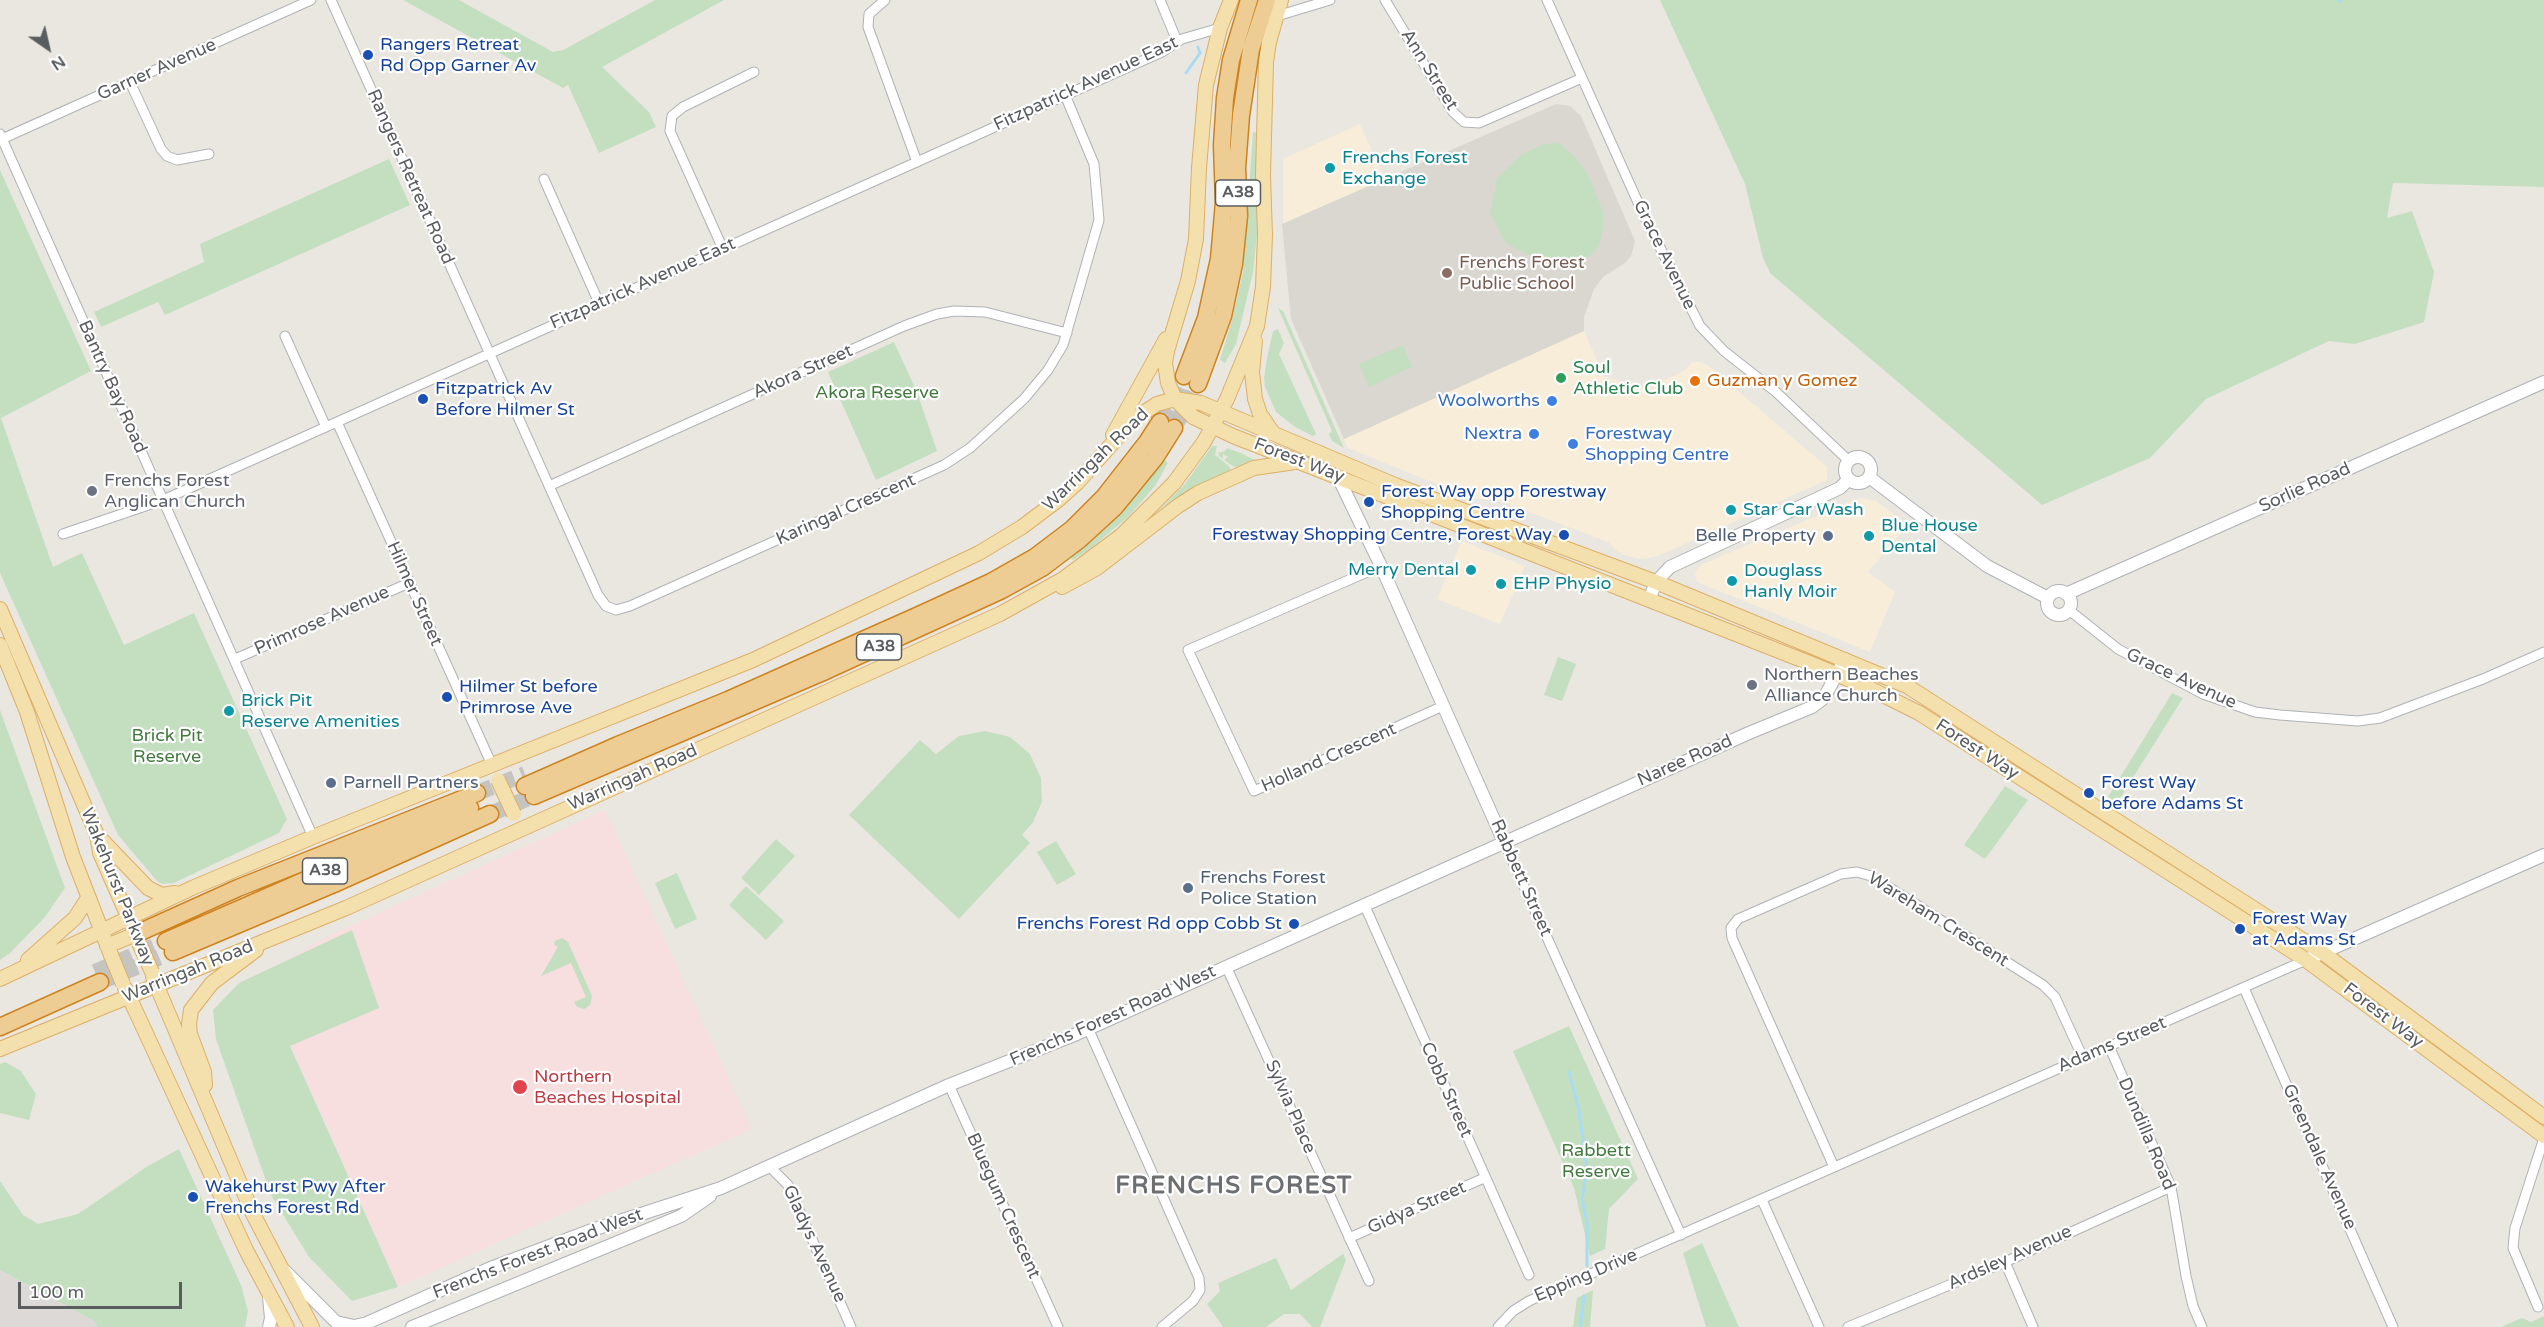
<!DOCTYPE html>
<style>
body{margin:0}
#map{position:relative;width:2544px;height:1327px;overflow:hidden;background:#eae7e1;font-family:"Varela Round",sans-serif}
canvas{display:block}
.north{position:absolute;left:18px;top:18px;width:60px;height:60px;-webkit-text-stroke:4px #fff;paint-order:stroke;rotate:146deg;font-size:16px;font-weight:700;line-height:24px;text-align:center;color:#5a5d60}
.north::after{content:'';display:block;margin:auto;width:21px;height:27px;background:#5a5d60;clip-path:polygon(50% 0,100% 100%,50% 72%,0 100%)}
.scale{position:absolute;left:18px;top:1282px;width:164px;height:27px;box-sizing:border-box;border:3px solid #5a5d60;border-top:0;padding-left:8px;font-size:18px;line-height:21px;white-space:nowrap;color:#5a5d60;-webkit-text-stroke:4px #fff;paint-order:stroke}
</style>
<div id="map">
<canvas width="2544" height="1327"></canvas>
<div class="north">N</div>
<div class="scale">100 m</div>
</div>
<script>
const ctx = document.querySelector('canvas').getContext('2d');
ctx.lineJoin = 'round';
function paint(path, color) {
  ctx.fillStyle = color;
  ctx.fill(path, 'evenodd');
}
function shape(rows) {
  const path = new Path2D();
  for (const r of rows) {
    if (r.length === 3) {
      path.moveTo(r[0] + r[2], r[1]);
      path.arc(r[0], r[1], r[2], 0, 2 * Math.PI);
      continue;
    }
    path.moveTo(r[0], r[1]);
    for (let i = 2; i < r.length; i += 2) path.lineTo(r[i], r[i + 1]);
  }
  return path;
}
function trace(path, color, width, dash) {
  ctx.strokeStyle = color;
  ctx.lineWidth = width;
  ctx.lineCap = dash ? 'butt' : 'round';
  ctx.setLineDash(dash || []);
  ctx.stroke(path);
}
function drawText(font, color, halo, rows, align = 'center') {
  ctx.font = font + ' "Varela Round",sans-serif';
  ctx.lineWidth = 4.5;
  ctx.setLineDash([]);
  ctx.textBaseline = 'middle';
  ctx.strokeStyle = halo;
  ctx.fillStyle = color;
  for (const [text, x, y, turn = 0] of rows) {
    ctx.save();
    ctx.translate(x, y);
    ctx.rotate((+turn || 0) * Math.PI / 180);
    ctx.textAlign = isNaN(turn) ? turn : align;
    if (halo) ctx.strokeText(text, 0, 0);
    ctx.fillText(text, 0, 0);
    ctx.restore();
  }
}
paint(shape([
 [1360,124,1385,179,1283,224,1283,159],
 [1584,331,1604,376,1644,389,1682,372,1693,362,1700,362,1709,366,1827,467,1827,480,1658,556,1643,559,1627,556,1617,551,1608,542,1495,499,1474,499,1348,448,1344,439],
 [1859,498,1876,501,1908,525,1868,572,1895,592,1870,652,1697,582,1695,575,1697,569,1703,564],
 [1462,541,1525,566,1500,624,1437,599]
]), '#f8edd8');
paint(shape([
 [0,1270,94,1321,98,1327,0,1327]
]), '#dcd9d6');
paint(shape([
 [1556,104,1570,106,1581,116,1635,241,1631,256,1625,263,1603,277,1594,289,1584,317,1584,331,1344,439,1291,319,1282,224]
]), '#dad6d0');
paint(shape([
 [605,810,752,1129,398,1287,260,977,326,937]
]), '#f7dedf');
paint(shape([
 [403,0,459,0,553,52,563,50,655,0,724,0,602,67,649,112,656,127,599,153,568,85,563,88],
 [1660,0,2544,0,2544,187,2393,183,2387,218,2412,211,2434,272,2424,322,2355,344,2329,341,2206,399,2150,458,2042,505,1770,273,1763,258,1745,184],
 [1253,132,1259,133,1258,226,1253,272,1236,344,1225,363,1220,360,1232,320,1243,272],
 [1559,143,1575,157,1588,174,1603,212,1603,229,1599,246,1588,257,1575,262,1555,264,1536,259,1506,243,1490,213,1497,178,1524,153,1544,144],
 [389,159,410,205,165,315,158,302,101,327,94,312,204,262,200,244],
 [0,170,91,371,1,418,53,567,82,553,124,645,194,613,287,819,279,833,174,883,162,884,157,881,118,835,0,573],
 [1278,308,1283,311,1344,448,1332,441,1329,434,1332,431],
 [1278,329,1284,343,1279,354,1316,434,1313,436,1295,427,1276,412,1265,387,1264,378,1267,358,1273,331],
 [894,342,917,392,937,451,876,480,828,372],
 [1403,345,1412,367,1369,387,1359,364],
 [1212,446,1217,446,1215,455,1229,466,1231,471,1147,523,1185,484],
 [1227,448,1243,454,1255,460,1239,468,1233,466,1224,460,1228,457,1223,454,1223,459,1219,456,1218,453,1225,451],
 [1164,459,1168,463,1155,486,1128,517,1090,549,1073,560,1070,556],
 [1558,657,1576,664,1562,701,1544,695],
 [2172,693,2183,698,2117,803,2108,797],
 [0,710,65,888,45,917,10,953,0,960],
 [985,731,1010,737,1030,754,1041,778,1042,802,1033,822,1022,835,1030,843,959,919,849,815,920,740,936,754,959,736],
 [2005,786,2028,800,1985,859,1964,845],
 [776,839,795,856,759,895,741,878],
 [1056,841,1076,874,1057,885,1037,852],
 [677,873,697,919,675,929,655,883],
 [746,886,784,921,766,940,729,905],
 [352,930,379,1008,290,1046,398,1287,352,1301,309,1257,271,1195,216,1039,213,1010,239,983],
 [562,938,568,942,592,996,590,1005,584,1009,577,1007,574,1002,586,997,571,963,541,976,558,947,554,944,555,941],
 [1569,1026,1638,1179,1609,1209,1605,1249,1590,1256,1574,1188,1513,1051],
 [5,1062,21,1071,36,1094,29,1120,0,1113,0,1064],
 [179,1149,241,1285,248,1311,245,1327,98,1327,94,1321,0,1270,0,1181,23,1215,38,1224,78,1214,148,1166],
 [1702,1243,1739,1327,1706,1327,1683,1253],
 [1343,1254,1346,1260,1320,1327,1312,1327,1300,1314,1284,1314,1266,1327,1223,1327,1207,1304,1220,1291,1218,1283,1276,1258,1291,1290],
 [1593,1290,1590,1327,1573,1327,1577,1298],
 [2544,1316,2544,1327,2501,1327,2522,1318,2531,1322]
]), '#c4dfc0');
trace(shape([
 [2339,1,2341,0],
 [1186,73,1200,53,1198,47],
 [1569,1072,1579,1111,1587,1169,1582,1200,1587,1222,1587,1266],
 [1580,1327,1584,1296]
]), '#a9dbf3', 3);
trace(shape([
 [1160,422,1184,376],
 [1174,428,1198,384],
 [477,793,525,774],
 [490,814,534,796],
 [95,972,166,941],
 [100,982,173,952]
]), '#c6c4c1', 16, [16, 8]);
const street = shape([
 [331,0,598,595,606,606,616,610,630,606,944,465,970,448,1024,399,1048,370,1063,345,1099,220,1094,164,1065,95],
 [885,0,869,14,868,27,917,162],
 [1160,0,1177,41],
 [1385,0,1453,112,1464,122,1479,123,1582,78],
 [1547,0,1645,218,1700,326,1724,351,1776,392,1849,461],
 [1277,16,1330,0],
 [130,82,161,149,167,156,177,160,209,154],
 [0,134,313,837],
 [2,139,311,0],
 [544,179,599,303],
 [723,249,670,131,672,116,683,107,754,72],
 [285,336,326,427],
 [337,422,492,765],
 [549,486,904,326,937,314,954,311,985,312,1067,333],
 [63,534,163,500,1162,52,1182,39,1220,28],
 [1381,566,1188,650,1254,791,1443,706],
 [2069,610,2118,649,2203,694,2255,712,2280,715,2358,721,2380,718,2483,679,2544,652],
 [235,659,409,583],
 [1504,842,1681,1235],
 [1364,904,1529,1275],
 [1226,966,1369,1281],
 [2244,988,2393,1327],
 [1088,1028,1199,1278,1200,1290,1193,1301,1162,1327],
 [2109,1046,2171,1187,2186,1276,2193,1306,2202,1327],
 [949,1085,1058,1327],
 [769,1166,788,1185,851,1327],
 [1834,1167,1732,938,1731,928,1738,919,1841,874,1857,872,1871,876,2043,985,2055,997,2083,1058],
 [1762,1200,1819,1327],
 [1349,1238,1484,1178],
 [2005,1262,2033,1327],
 [2538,1307,2513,1248,2515,1228,2544,1138],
 [1498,1327,1513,1311,1529,1301,2306,960],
 [1848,1327,2005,1262,2171,1187]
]);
const secondary = shape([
 [1858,470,13],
 [1337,475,1381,566,1504,842],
 [1869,477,1987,566,2048,598],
 [2059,603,12],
 [2066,594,2544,382],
 [1649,600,1656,582,1670,567,1840,488,1849,479],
 [2306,960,2544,855],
 [285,1271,336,1322,354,1326,363,1324],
 [269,1297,271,1318,269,1327],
 [358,1327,493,1267,589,1231,721,1188,949,1085,1072,1036,1749,733,1812,707,1824,698,1845,659],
 [412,1327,681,1216,710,1196]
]);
const primary = shape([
 [1255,341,1252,372,1255,399,1260,414,1273,433],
 [1168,383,1165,363,1167,351,1188,281,1196,239,1199,168,1206,85,1220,28,1231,0],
 [1201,403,1395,485,1656,582,1907,686,2323,953,2544,1117],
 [1193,417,1233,436,1812,664,1867,687,1919,713,2306,960,2544,1136],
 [1113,435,1166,339],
 [1062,587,1097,568,1178,506,1198,493,1254,468,1295,462],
 [0,609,97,835,100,853,133,928],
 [0,645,27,712,73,857,111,955],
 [97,835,148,888,162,895,175,893],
 [107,946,136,934],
 [28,960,75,918,88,898],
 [153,977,253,1214,312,1327],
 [0,979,192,888,313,837,753,660,979,553,1022,527,1058,500,1078,482,1134,419,1157,404],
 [125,988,246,1250,287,1327],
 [0,1049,346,908,1000,614,1063,579,1122,535,1174,483,1204,442,1227,399,1257,326,1263,287,1265,235,1263,175,1266,62,1269,42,1281,0],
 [205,1085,204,1072,190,1034,189,1024,191,1010,212,983,256,950]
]);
const highway = shape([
 [1184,376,1206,318,1219,259,1224,202,1222,145,1225,98,1231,60,1249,0],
 [1198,384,1223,316,1234,264,1239,216,1237,168,1241,115,1251,49,1267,0],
 [525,786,618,745,728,700,919,615,991,582,1035,557,1072,529,1104,497,1147,442,1160,422],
 [534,796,821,673,1002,590,1042,568,1079,540,1115,507,1155,458,1174,428],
 [136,934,238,888,477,793],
 [166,941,470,808],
 [173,952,334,884,490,814],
 [0,1027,100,982]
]);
trace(street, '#afb2b5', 11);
trace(secondary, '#aeb1b5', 14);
trace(primary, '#ddaf67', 16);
trace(highway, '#ce831d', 19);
trace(street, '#fff', 9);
trace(secondary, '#fff', 12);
trace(primary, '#f3e0ad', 14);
trace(highway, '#eecd95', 16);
const primaryBridge = shape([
 [1168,383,1175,399,1193,417],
 [1157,404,1175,399,1201,403],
 [498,780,514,814],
 [139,943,152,972],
 [111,955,123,984]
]);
trace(primaryBridge, '#ddaf67', 16, []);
trace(primaryBridge, '#f3e0ad', 14);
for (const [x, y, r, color] of [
 [368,55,6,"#1a4fb4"],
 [1330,168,6,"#0f9aa8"],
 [1447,273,6,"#8d6e63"],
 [1561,378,6,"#2e9e5b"],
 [1695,381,6,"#e8710a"],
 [423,399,6,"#1a4fb4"],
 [1552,401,6,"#3f7fe0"],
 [1534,434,6,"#3f7fe0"],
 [1573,444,6,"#3f7fe0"],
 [92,491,6,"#6b7280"],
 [1369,502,6,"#1a4fb4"],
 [1731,510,6,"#0f9aa8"],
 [1564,535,6,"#1a4fb4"],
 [1828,536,6,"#5c6f8a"],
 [1869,536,6,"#0f9aa8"],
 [1471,570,6,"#0f9aa8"],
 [1732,581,6,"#0f9aa8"],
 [1501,584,6,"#0f9aa8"],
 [1752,685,6,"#6b7280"],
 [447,697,6,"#1a4fb4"],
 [229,711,6,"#0f9aa8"],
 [331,783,6,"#5c6f8a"],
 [2089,793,6,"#1a4fb4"],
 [1188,888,6,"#5c6f8a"],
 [1294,924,6,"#1a4fb4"],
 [2240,929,6,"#1a4fb4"],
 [520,1087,8,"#e0444e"],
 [193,1197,6,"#1a4fb4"]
]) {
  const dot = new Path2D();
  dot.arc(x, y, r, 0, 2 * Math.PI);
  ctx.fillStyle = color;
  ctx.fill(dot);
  trace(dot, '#fff', 2);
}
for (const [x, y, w] of [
 [1238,193,45],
 [879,647,45],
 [325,871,45]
]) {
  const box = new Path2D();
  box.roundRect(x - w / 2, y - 13, w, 26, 4.5);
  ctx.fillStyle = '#fff';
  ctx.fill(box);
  trace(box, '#5a5d60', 1.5);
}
drawText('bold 16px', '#5a5d60', null, [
 ["A38",1238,193],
 ["A38",879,647],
 ["A38",325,871]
]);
drawText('18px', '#164399', '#fff', [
 ["Rangers Retreat",380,45],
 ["Rd Opp Garner Av",380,66],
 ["Fitzpatrick Av",435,389],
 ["Before Hilmer St",435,410],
 ["Forest Way opp Forestway",1381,492],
 ["Shopping Centre",1381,513],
 ["Forestway Shopping Centre, Forest Way",1552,535,"right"],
 ["Hilmer St before",459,687],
 ["Primrose Ave",459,708],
 ["Forest Way",2101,783],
 ["before Adams St",2101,804],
 ["Forest Way",2252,919],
 ["at Adams St",2252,940],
 ["Frenchs Forest Rd opp Cobb St",1282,924,"right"],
 ["Wakehurst Pwy After",205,1187],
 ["Frenchs Forest Rd",205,1208]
], 'left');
drawText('18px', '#5a5d60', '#fff', [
 ["Garner Avenue",157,70,-24],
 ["Ann Street",1429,70,58],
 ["Fitzpatrick Avenue East",1086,84,-25],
 ["Rangers Retreat Road",410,177,66],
 ["Grace Avenue",1664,255,64],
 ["Fitzpatrick Avenue East",643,284,-24],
 ["Akora Street",803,372,-24],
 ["Bantry Bay Road",112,387,66],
 ["Warringah Road",1096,460,-44],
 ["Forest Way",1299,461,21],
 ["Sorlie Road",2305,488,-24],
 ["Karingal Crescent",846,510,-24],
 ["Hilmer Street",414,594,66],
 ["Primrose Avenue",322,621,-24],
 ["Grace Avenue",2181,679,25],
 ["Forest Way",1977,750,33],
 ["Holland Crescent",1329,758,-24],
 ["Naree Road",1685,761,-24],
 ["Warringah Road",633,778,-24],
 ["Rabbett Street",1521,878,66],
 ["Wakehurst Parkway",117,887,68],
 ["Wareham Crescent",1938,920,32],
 ["Warringah Road",188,972,-22],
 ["Frenchs Forest Road West",1113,1016,-24],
 ["Forest Way",2383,1016,37],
 ["Adams Street",2112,1045,-23],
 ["Cobb Street",1446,1090,66],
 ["Sylvia Place",1290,1107,66],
 ["Dundilla Road",2146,1134,67],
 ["Greendale Avenue",2319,1157,66],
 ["Bluegum Crescent",1003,1206,66],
 ["Gidya Street",1417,1208,-24],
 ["Gladys Avenue",814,1244,65],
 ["Frenchs Forest Road West",538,1254,-21],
 ["Ardsley Avenue",2010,1258,-24],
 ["Epping Drive",1586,1276,-23]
]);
drawText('18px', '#0d838f', '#fff', [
 ["Frenchs Forest",1342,158],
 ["Exchange",1342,179],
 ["Star Car Wash",1743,510],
 ["Blue House",1881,526],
 ["Dental",1881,547],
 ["Merry Dental",1459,570,"right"],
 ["Douglass",1744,571],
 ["Hanly Moir",1744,592],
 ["EHP Physio",1513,584],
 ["Brick Pit",241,701],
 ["Reserve Amenities",241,722]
], 'left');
drawText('18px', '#785e54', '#fff', [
 ["Frenchs Forest",1459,263],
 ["Public School",1459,284]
], 'left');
drawText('18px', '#27864d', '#fff', [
 ["Soul",1573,368],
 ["Athletic Club",1573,389]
], 'left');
drawText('18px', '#c56008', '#fff', [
 ["Guzman y Gomez",1707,381]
], 'left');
drawText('18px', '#427a3e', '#fff', [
 ["Akora Reserve",877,393],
 ["Brick Pit",167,736],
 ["Reserve",167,757],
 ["Rabbett",1596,1151],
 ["Reserve",1596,1172]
]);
drawText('18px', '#366cbe', '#fff', [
 ["Woolworths",1540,401],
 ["Nextra",1522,434],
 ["Forestway",1585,434,"left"],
 ["Shopping Centre",1585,455,"left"]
], 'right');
drawText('18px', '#5b616d', '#fff', [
 ["Frenchs Forest",104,481],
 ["Anglican Church",104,502],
 ["Northern Beaches",1764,675],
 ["Alliance Church",1764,696]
], 'left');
drawText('18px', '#4e5e75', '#fff', [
 ["Belle Property",1816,536,"right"],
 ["Parnell Partners",343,783],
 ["Frenchs Forest",1200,878],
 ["Police Station",1200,899]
], 'left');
drawText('18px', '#be3a42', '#fff', [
 ["Northern",534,1077],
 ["Beaches Hospital",534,1098]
], 'left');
ctx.letterSpacing = '1.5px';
drawText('bold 24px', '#6b6f72', '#fff', [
 ["FRENCHS FOREST",1234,1187]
]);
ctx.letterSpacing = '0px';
</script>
